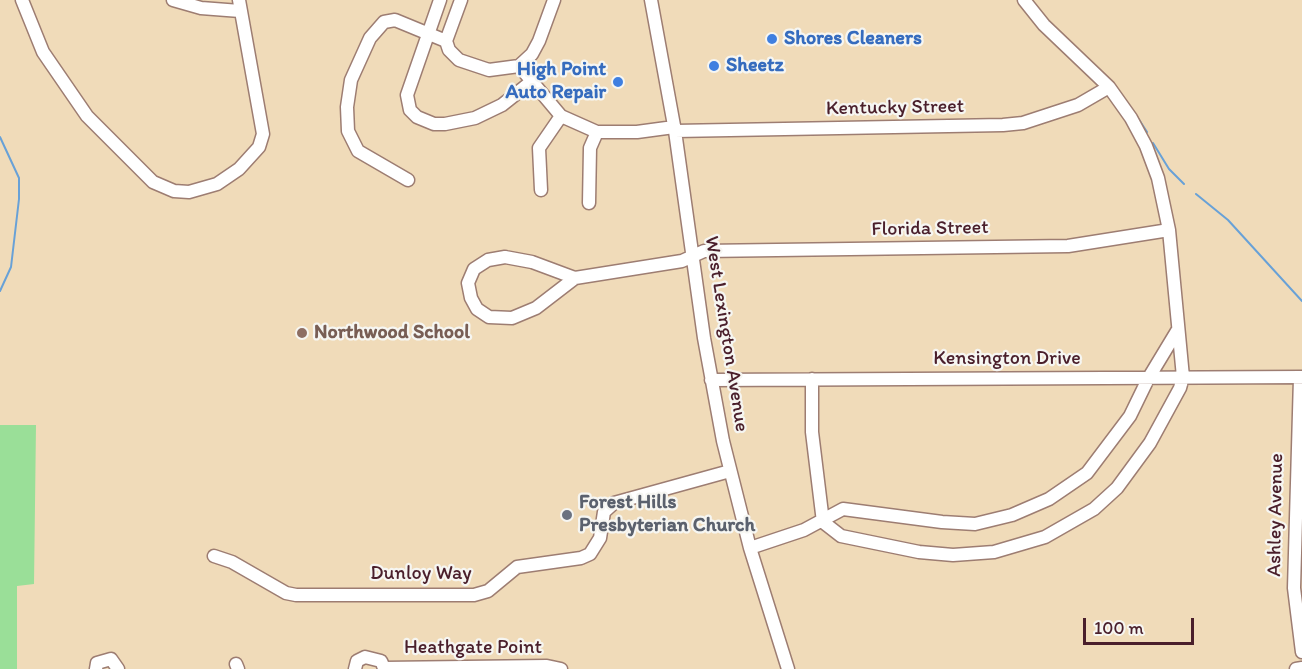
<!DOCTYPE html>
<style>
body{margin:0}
#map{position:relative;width:1302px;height:669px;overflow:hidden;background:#f0dbb9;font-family:Itim,sans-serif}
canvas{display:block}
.scale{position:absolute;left:1083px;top:618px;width:111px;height:27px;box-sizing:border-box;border:3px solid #4a1f2b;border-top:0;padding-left:8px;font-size:18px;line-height:21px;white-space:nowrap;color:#4a1f2b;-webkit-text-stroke:4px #f6f6f2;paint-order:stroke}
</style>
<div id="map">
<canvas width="1302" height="669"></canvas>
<div class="scale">100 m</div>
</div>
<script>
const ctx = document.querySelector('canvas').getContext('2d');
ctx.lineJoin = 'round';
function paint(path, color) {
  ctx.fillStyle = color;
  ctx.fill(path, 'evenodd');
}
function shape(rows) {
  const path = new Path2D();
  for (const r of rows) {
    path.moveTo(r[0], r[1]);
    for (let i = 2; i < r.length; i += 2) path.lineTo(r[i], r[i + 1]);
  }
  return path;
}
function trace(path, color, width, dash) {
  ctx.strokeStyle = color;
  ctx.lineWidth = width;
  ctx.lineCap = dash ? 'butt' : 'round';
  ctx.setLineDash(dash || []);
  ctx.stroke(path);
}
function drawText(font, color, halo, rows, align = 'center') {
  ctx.font = font + ' Itim,sans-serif';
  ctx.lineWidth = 4.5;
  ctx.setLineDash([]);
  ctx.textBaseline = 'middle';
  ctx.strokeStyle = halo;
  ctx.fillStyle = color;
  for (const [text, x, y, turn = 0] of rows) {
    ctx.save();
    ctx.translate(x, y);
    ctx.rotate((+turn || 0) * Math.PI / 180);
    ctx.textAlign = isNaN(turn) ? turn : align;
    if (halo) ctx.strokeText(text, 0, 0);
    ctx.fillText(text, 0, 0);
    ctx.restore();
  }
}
paint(shape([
 [0,425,36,425,34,584,17,586,17,669,0,669]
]), '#9adf98');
trace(shape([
 [1136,115,1147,132],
 [0,137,19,178,19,199,11,267,0,291],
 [1153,143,1169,169,1184,184],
 [1196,194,1228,220,1302,301]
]), '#68a1d7', 2);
const minor = shape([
 [22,0,43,52,87,116,153,182,174,191,189,192,217,184,239,169,259,147,263,134,239,0],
 [173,0,201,8,240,11],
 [440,0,407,95,410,110,417,117,434,124,445,124,475,118,502,105,531,82],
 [461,0,446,41,449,50,459,60,489,70,519,66,561,116,539,148,541,190],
 [651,0,675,131,704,338,723,441,750,548,788,669],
 [519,66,532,54,539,41,554,0],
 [561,116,597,132,637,132,674,127],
 [675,131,1003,125,1023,123,1078,105,1109,87],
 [408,180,358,151,348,131,347,107,351,80,370,38,384,22,395,20,446,41],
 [589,203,590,148,597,132],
 [505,257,532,262,575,278,536,308,512,318,489,317,477,309,471,298,468,283,474,269,488,260,505,257],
 [575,278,682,261,704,251,1068,246,1169,230],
 [1300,378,1294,588,1302,652],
 [812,379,812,432,823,522],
 [711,380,1302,377],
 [823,522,841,536,919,552,953,555,994,552,1045,537,1094,509,1117,488,1150,443,1180,388,1183,377,1169,230,1158,178,1146,146,1131,118,1109,87,1044,25,1024,0],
 [750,548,804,530,843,509,942,522,975,524,1012,515,1049,499,1087,473,1130,416,1148,379,1177,331],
 [214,556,232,562,286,593,296,595,474,595,488,591,517,567,581,558,590,554,600,538,604,512,614,503,730,471],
 [236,664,238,669],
 [384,668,547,666,561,669],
 [96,669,97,663,111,659,118,669],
 [355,669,357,661,365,657,381,661,384,668],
 [1296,669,1302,668]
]);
trace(minor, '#9d7d72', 15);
trace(minor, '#fff', 12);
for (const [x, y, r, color] of [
 [772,39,6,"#3f7fe0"],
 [714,66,6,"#3f7fe0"],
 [618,82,6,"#3f7fe0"],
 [302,333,6,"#8d6e63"],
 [567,515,6,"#6b7280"]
]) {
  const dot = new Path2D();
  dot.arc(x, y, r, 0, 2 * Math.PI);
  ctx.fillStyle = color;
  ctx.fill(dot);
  trace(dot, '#f6f6f2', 2);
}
drawText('bold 20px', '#366cbe', '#f6f6f2', [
 ["Shores Cleaners",784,39],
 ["Sheetz",726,66],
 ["High Point",606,70,"right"],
 ["Auto Repair",606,93,"right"]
], 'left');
drawText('20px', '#4a1f2b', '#f6f6f2', [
 ["Kentucky Street",895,108,-1],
 ["Florida Street",930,229,-1],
 ["West Lexington Avenue",726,334,81],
 ["Kensington Drive",1007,359],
 ["Ashley Avenue",1276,515,-89],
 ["Dunloy Way",421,574],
 ["Heathgate Point",473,648]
]);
drawText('bold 20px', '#785e54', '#f6f6f2', [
 ["Northwood School",314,333]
], 'left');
drawText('bold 20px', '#5b616d', '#f6f6f2', [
 ["Forest Hills",579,503],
 ["Presbyterian Church",579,526]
], 'left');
</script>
